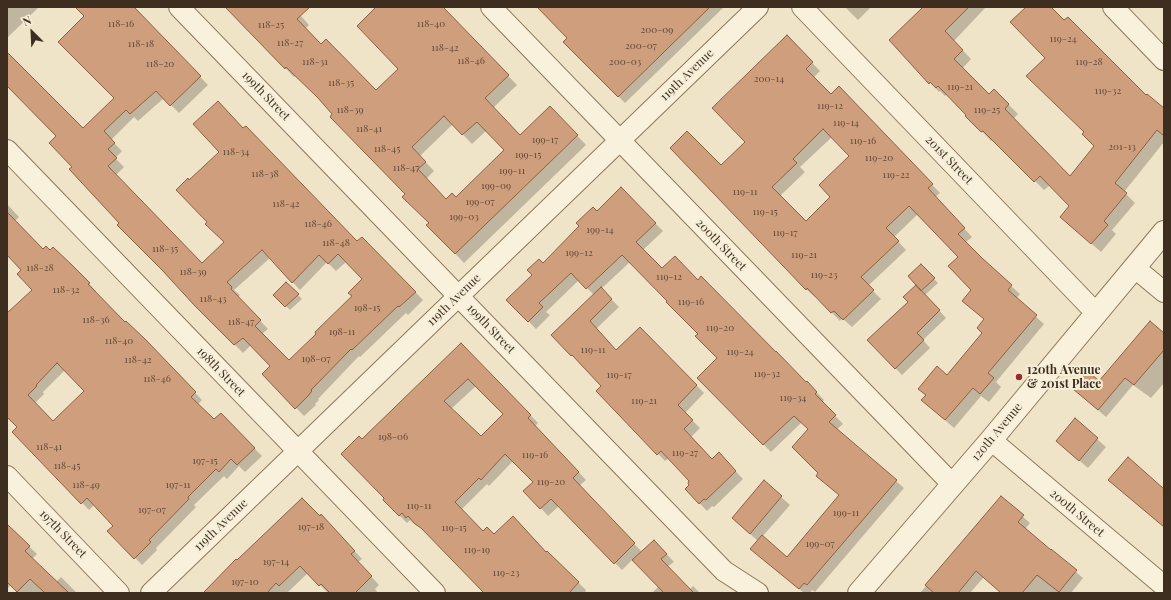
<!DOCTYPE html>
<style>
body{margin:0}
#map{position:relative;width:1171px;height:600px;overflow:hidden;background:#f0e4c8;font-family:"Playfair Display",serif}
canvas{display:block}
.frame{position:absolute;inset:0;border:8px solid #3d2e20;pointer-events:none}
.north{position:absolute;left:12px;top:12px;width:40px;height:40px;-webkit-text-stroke:3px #f7eed8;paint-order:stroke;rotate:336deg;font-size:11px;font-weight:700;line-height:16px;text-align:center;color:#3d2e20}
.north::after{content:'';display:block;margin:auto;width:14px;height:18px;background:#3d2e20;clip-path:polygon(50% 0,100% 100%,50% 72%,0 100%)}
</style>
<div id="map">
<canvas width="1171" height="600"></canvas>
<div class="frame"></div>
<div class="north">N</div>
</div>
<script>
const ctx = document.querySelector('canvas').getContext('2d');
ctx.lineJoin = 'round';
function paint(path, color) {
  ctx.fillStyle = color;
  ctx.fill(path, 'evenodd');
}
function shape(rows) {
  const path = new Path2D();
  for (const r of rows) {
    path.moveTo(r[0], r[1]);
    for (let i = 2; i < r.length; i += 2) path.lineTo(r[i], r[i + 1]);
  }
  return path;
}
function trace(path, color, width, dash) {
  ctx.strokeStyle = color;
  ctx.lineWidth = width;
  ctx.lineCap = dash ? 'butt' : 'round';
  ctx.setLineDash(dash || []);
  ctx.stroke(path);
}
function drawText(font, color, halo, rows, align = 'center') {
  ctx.font = font + ' "Playfair Display",serif';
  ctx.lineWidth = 4;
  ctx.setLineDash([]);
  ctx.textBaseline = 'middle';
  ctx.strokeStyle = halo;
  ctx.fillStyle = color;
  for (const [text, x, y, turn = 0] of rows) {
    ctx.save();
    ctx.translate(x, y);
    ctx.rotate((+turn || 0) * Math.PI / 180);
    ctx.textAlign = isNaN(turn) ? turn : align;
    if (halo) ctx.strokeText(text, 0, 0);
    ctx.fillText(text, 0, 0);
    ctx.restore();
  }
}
paint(shape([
 [7,7,39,7,7,38],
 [85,7,133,7,208,85,179,113,164,98,138,121,134,117,111,140,122,151,115,158,124,167,116,175,202,264,225,242,357,243,362,238,423,300,408,315,406,313,360,357,359,356,318,399,319,400,315,404,316,405,304,416,263,374,271,366,251,345,243,353,195,304,121,223,73,167,58,136,7,85,7,67,83,130,115,98],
 [270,258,300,290,327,262,336,271,347,261,363,279,353,296,289,362,262,334,268,329,238,297,240,295,234,290],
 [232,7,293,7,309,25,305,29,321,46,376,91,399,69,375,9,372,7,442,7,517,85,493,108,521,136,559,116,586,145,464,263,428,225,430,223,406,194,320,99,296,76,294,77,263,45],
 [453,124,472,144,486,131,505,150,456,199,446,200,426,179,434,171,420,156],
 [539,7,724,7,625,103,564,42,569,38],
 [845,7,871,7,858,20],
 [924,7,984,7,985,8,954,41,971,59,962,69,989,96,1003,99,1018,114,1013,119,1070,177,1095,146,1085,132,1046,58,1028,7,1050,7,1065,22,1146,97,1164,109,1164,142,1124,192,1135,203,1112,230,1116,234,1101,252,1061,217,1071,206,1050,185,1044,190,993,139,991,141,947,94,945,96,940,91,939,92,890,40],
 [787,37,820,71,813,78,831,96,839,88,940,193,935,197,972,237,966,242,984,262,1020,294,1016,299,1044,324,996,382,1001,387,989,402,981,396,954,428,931,408,926,396,919,389,947,377,983,333,985,320,963,301,973,290,959,257,918,214,894,237,906,250,868,286,881,299,852,327,842,318,840,321,816,296,815,297,806,289,721,166,746,142],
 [832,137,850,156,831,197,806,222,780,196,805,172,800,167],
 [621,189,663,231,643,250,662,270,698,281,806,383,807,382,824,400,822,402,843,424,836,430,904,488,815,592,812,590,810,593,804,593,759,556,758,541,741,526,781,497,790,505,762,537,787,558,840,495,820,473,809,429,802,422,771,452,698,378,718,358,699,334,630,262,601,289,619,307,596,329,616,351,640,328,704,393,685,413,700,428,691,437,712,460,719,454,743,479,714,507,712,506,707,511,686,489,691,485,691,481,669,458,665,461,597,391,602,386,553,335,594,295,579,280,546,312,550,315,536,329,508,300],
 [7,204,19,217,15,221,43,250,50,251,53,248,96,291,95,292,153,349,202,400,197,405,214,421,221,415,262,456,245,472,239,466,227,479,224,476,194,505,196,507,156,548,157,550,142,565,109,531,114,526,94,505,89,510,13,432,18,427,7,415,7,315,33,290,22,270,7,254],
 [65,370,85,391,53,422,35,403,44,394,43,392],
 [921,266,938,283,925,295,946,318,923,340,930,348,902,375,868,340,922,291,910,276],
 [286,283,302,299,290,310,275,295],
 [1164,334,1164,383,1151,398,1133,385,1106,417,1074,389,1099,382],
 [461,344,538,423,535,426,586,480,579,486,642,552,661,548,674,562,667,567,689,590,693,586,700,593,652,593,659,586,633,559,622,570,559,506,548,516,525,491,534,482,513,461,489,486,487,484,461,510,483,532,547,552,586,590,585,591,587,593,485,593,429,534,424,531,415,523,414,524,410,520,407,523,384,500,385,498,362,441],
 [476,386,504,414,481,437,451,409],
 [1075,420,1106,447,1088,468,1066,449],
 [1110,480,1164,489,1164,527,1118,488],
 [1001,498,1030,523,1025,529,1083,578,1071,593,1002,593,984,577,970,593,920,593],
 [320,518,329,524,362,559,358,562,379,585,375,589,378,593,328,593,308,573,287,593,204,593,237,562],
 [7,525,37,554,32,559,56,582,61,577,77,593,19,593,11,585,7,589]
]), '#0003');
const building = shape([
 [75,7,134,7,201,76,170,106,156,91,130,114,126,110,104,131,115,143,108,149,117,158,108,166,201,262,202,263,224,242,205,224,207,222,176,190,188,178,189,180,219,152,193,124,218,101,243,128,246,126,357,241,362,237,416,292,399,307,398,306,352,350,351,349,311,390,312,391,308,396,295,409,262,374,270,366,243,338,234,345,194,305,162,270,117,225,119,223,69,169,72,167,49,143,56,136,7,86,7,52,83,128,114,98,58,42,84,16,75,7],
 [262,250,292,283,319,255,328,264,338,254,362,279,348,293,352,296,315,332,316,334,289,360,255,326,261,320,231,289,232,287,227,282,262,250],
 [225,7,310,7,297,19,321,44,326,39,376,90,398,69,357,26,376,7,443,7,509,75,485,98,520,135,550,106,578,135,455,254,426,225,429,223,402,197,405,194,330,117,332,114,318,98,286,67,285,69,225,7],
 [444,116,462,135,477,122,504,150,456,197,452,193,446,199,418,169,426,162,412,147,444,116],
 [537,7,710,7,618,97,563,42,567,38,537,7],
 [923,7,969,7,945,31,963,50,954,59,989,94,994,89,1009,104,1005,109,1070,176,1094,146,1082,134,1084,132,1026,76,1045,58,1010,22,1026,7,1051,7,1064,20,1068,17,1146,95,1147,94,1164,108,1164,136,1157,130,1115,183,1127,193,1104,221,1108,225,1091,244,1060,217,1069,206,1040,176,1034,182,983,131,981,132,965,116,966,115,938,86,936,88,930,82,929,84,889,40,923,7],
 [787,35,813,62,806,69,831,94,839,86,933,184,928,188,965,228,958,234,982,258,1012,285,1008,290,1037,315,988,373,994,378,980,394,973,388,945,420,921,400,926,395,918,389,937,366,947,375,982,333,977,328,984,319,962,301,971,290,948,266,958,257,909,206,886,228,899,241,861,277,874,290,843,320,834,311,831,313,807,288,806,290,670,148,687,131,721,165,745,142,712,108,787,35],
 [823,129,849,156,819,185,830,197,806,221,772,187,797,163,793,159,823,129],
 [621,187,656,223,636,242,662,268,675,256,698,280,701,276,776,352,776,351,806,382,807,381,817,392,815,394,836,415,829,422,897,480,807,585,804,583,799,589,750,549,762,535,787,557,839,495,816,476,818,473,792,447,808,429,794,416,763,445,697,378,717,358,695,336,698,334,666,302,667,301,622,255,586,289,571,273,539,303,543,307,528,322,506,300,532,275,527,270,539,259,543,263,579,226,576,223,593,207,597,211,621,187],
 [7,212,43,249,46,246,50,250,53,247,73,266,90,283,88,284,125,322,126,321,146,340,196,392,191,397,214,419,221,413,255,448,237,465,231,459,219,472,216,469,188,497,189,499,149,540,151,542,134,559,107,531,113,526,87,498,81,504,12,432,17,427,7,417,7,313,32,290,17,274,21,270,7,255,7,212],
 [57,363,84,391,53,421,28,395,37,386,36,385,57,363],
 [921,264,935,278,921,291,908,276,921,264],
 [286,282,299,294,285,307,273,295,286,282],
 [916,285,940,310,917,333,924,340,895,369,867,340,908,302,903,297,916,285],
 [601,287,612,299,590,321,616,350,640,327,697,385,678,405,693,420,684,429,712,459,719,452,736,471,706,500,704,499,699,504,685,489,689,485,688,483,689,481,661,451,657,455,596,391,601,386,572,355,571,356,551,335,601,287],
 [1150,321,1164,333,1164,350,1134,385,1125,378,1098,410,1073,389,1088,371,1099,381,1150,321],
 [461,343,531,415,528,418,579,472,573,478,635,543,614,564,551,499,540,509,523,491,533,482,505,454,481,480,479,478,455,502,483,531,487,527,494,534,513,516,546,552,547,551,579,582,569,593,484,593,421,528,415,524,408,516,406,518,402,513,399,516,383,500,384,498,341,454,359,436,362,439,461,343],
 [468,379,503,414,481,436,444,401,468,379],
 [1075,418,1098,438,1079,461,1056,441,1075,418],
 [1128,457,1164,489,1164,527,1108,480,1128,457],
 [764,480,782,496,750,534,732,518,764,480],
 [1001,496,1024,515,1018,522,1051,550,1051,549,1077,570,1059,592,1037,575,1022,593,1001,593,976,571,958,593,934,593,925,585,1001,496],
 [302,498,320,516,321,514,355,551,351,554,372,576,355,593,330,593,321,584,319,586,300,566,279,586,276,583,267,593,203,593,236,559,237,560,302,498],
 [7,524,30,546,25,551,69,593,45,593,30,579,17,592,7,582,7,524],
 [654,540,667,554,661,559,694,593,664,593,632,560,654,540]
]);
paint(building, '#cf9f7d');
trace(building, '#8d5f41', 1);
const minor = shape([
 [179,7,724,571,758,593],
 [491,7,952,484],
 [802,7,1096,313],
 [1113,7,1164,60],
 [7,150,435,593],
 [1135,268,1164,292],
 [991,440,1164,586],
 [7,476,119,593],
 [151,593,758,7]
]);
const tertiary = shape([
 [859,593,991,440,1164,232]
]);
trace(minor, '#8d765c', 22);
trace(tertiary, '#8d765c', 24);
trace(minor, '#faf1dc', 20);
trace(tertiary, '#faf1dc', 22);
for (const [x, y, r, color] of [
 [1019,377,4,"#9e2a2b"]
]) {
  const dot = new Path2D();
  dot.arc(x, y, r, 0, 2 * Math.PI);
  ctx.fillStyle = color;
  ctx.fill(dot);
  trace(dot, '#f7eed8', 1.5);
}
drawText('10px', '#624a37', null, [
 ["118-16",121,24],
 ["118-40",431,24],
 ["118-25",271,25],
 ["200-09",657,30],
 ["119-24",1063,39],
 ["118-27",290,43],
 ["118-18",141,44],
 ["200-07",641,46],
 ["118-42",445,48],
 ["118-46",471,61],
 ["118-31",315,62],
 ["200-03",625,62],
 ["119-28",1089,62],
 ["118-20",160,64],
 ["200-14",769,79],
 ["118-35",341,83],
 ["119-21",960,87],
 ["119-32",1108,91],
 ["119-12",830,106],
 ["118-39",350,110],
 ["119-25",987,110],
 ["119-14",846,123],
 ["118-41",369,129],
 ["199-17",545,140],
 ["119-16",863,141],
 ["201-13",1122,147],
 ["118-45",387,149],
 ["118-34",236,152],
 ["199-15",528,155],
 ["119-20",879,158],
 ["118-47",406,168],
 ["199-11",512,171],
 ["118-38",265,174],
 ["119-22",896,175],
 ["199-09",496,186],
 ["119-11",745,192],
 ["199-07",480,202],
 ["118-42",286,204],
 ["119-15",765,212],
 ["199-03",464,217],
 ["118-46",318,224],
 ["199-14",600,230],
 ["119-17",785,233],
 ["118-48",336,243],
 ["118-35",165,249],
 ["199-12",579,253],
 ["119-21",804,255],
 ["118-28",40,268],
 ["118-39",193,272],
 ["119-23",824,275],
 ["119-12",669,277],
 ["118-32",66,290],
 ["118-43",213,299],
 ["119-16",691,302],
 ["198-15",367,308],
 ["118-36",96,320],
 ["118-47",241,322],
 ["119-20",720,328],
 ["198-11",342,332],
 ["118-40",119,341],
 ["119-11",593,350],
 ["119-24",740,352],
 ["198-07",316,359],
 ["118-42",138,360],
 ["119-32",767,374],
 ["119-17",619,375],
 ["118-46",157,379],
 ["119-34",793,398],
 ["119-21",644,401],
 ["198-06",393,437],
 ["118-41",49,447],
 ["119-27",685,453],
 ["119-16",535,455],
 ["197-15",205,461],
 ["118-45",67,466],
 ["119-20",551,482],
 ["118-49",86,485],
 ["197-11",178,485],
 ["119-11",419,506],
 ["197-07",152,510],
 ["199-11",846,513],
 ["197-18",311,527],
 ["119-15",454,528],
 ["199-07",820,544],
 ["119-19",477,550],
 ["197-14",276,562],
 ["119-23",506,573],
 ["197-10",245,582]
]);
drawText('12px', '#3d2e20', '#f7eed8', [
 ["119th Avenue",687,75,-44],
 ["199th Street",266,96,46],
 ["201st Street",949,160,46],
 ["200th Street",721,245,46],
 ["119th Avenue",454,300,-44],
 ["199th Street",491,329,46],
 ["198th Street",221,372,46],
 ["120th Avenue",997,432,-50],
 ["200th Street",1077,513,40],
 ["119th Avenue",221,525,-44],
 ["197th Street",63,534,46]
]);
drawText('bold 12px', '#3d2e20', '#f7eed8', [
 ["120th Avenue",1027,370],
 ["& 201st Place",1027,384]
], 'left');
</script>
